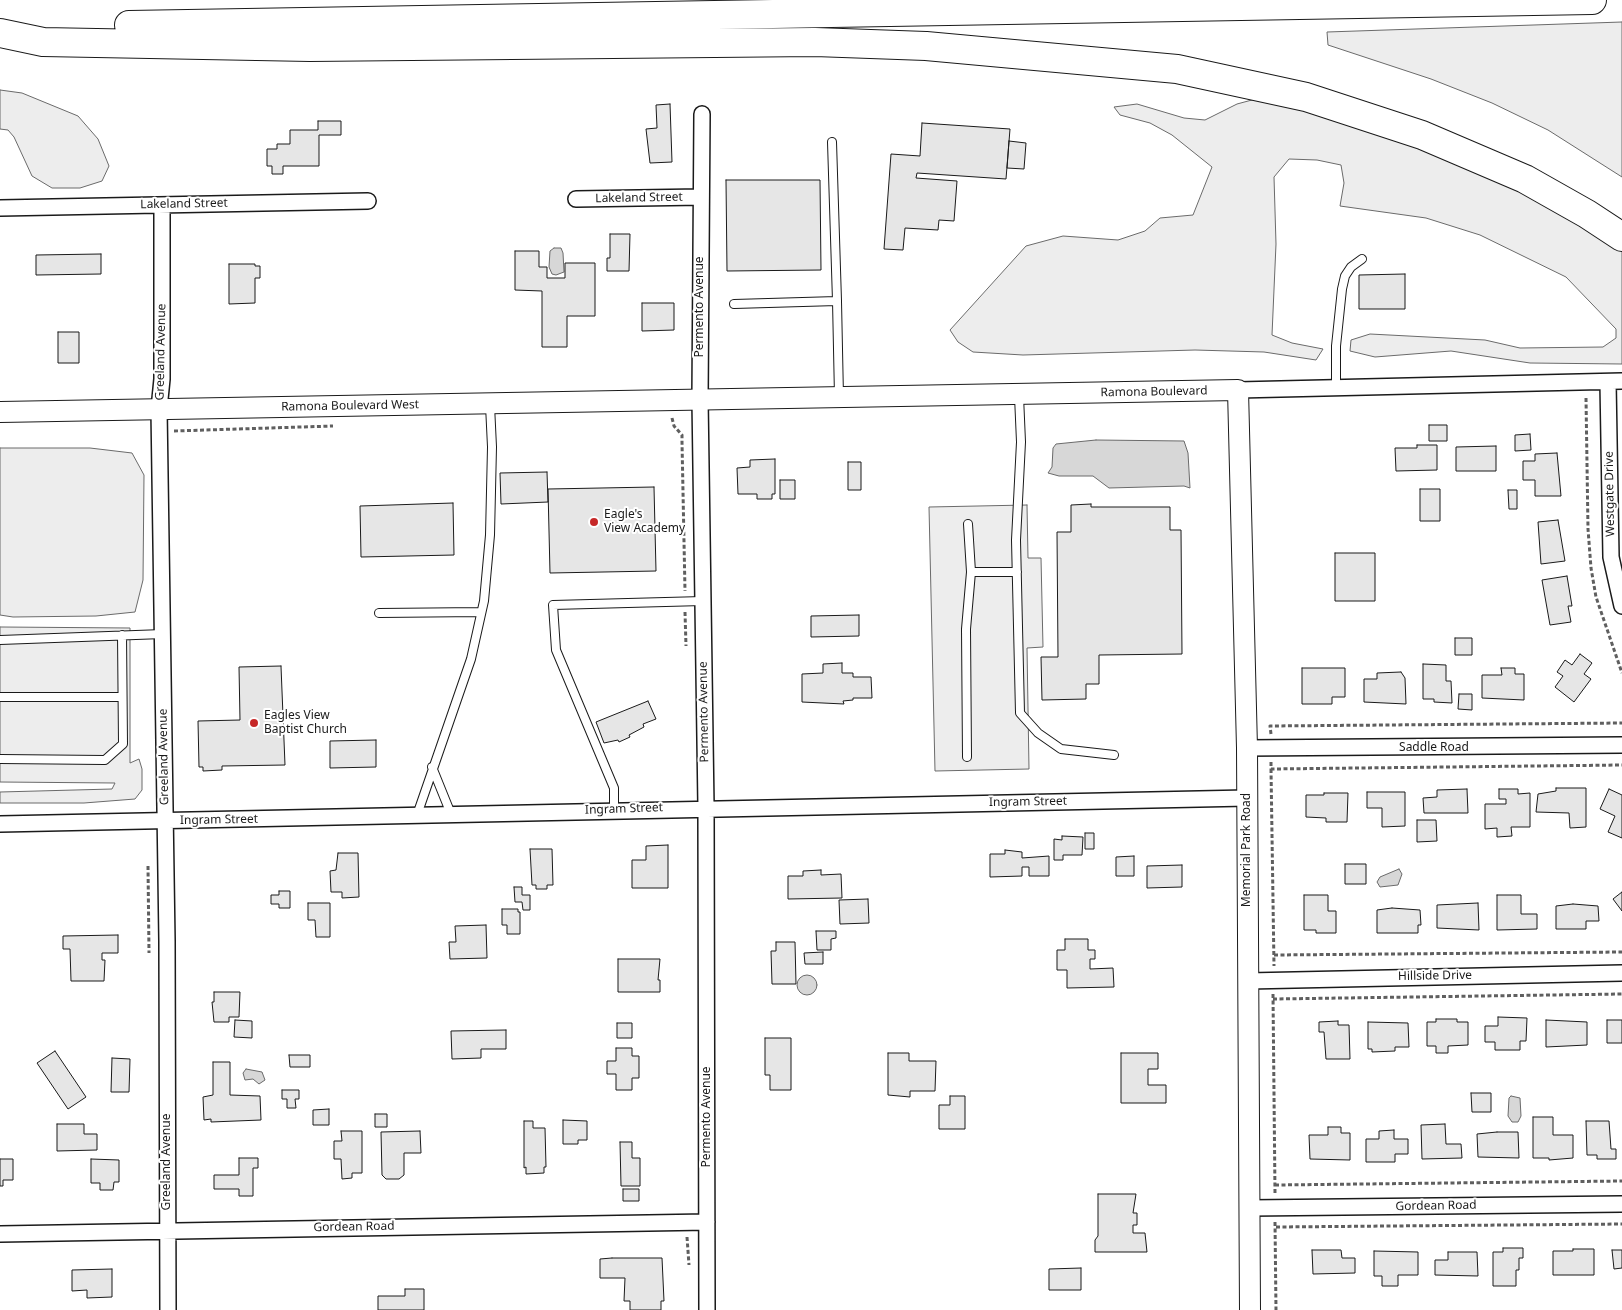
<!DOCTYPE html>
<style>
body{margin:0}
canvas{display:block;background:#fff}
</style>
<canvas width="1622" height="1310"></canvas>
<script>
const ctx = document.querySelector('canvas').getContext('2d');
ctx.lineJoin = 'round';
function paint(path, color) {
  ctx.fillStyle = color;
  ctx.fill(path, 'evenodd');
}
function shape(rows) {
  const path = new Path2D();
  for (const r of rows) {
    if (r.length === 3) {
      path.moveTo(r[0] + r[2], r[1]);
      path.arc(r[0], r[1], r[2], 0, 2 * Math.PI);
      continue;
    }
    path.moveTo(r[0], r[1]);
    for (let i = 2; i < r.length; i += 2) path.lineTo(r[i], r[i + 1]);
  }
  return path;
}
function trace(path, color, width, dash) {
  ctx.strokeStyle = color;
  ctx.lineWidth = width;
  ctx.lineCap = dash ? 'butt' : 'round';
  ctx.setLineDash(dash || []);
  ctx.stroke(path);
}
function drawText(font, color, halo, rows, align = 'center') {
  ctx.font = font + ' "Noto Sans",sans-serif';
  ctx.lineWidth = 4;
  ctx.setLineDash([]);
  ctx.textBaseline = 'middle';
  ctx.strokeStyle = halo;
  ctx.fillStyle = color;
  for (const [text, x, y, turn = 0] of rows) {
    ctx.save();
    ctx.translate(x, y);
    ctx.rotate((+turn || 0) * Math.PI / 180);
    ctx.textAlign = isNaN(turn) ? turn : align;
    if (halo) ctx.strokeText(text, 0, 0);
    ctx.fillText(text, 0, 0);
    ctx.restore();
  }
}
const built = shape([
 [1622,22,1622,177,1548,130,1492,103,1431,79,1328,45,1327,32,1622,22],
 [0,90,22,93,78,116,98,139,109,166,102,181,80,188,52,188,32,176,14,137,8,130,0,129,0,90],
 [1263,97,1478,164,1622,246,1622,364,1530,363,1451,351,1375,357,1350,351,1351,340,1370,334,1485,340,1520,348,1603,347,1616,338,1616,329,1566,277,1480,235,1426,218,1340,206,1344,183,1341,165,1317,160,1289,159,1274,177,1276,244,1272,335,1292,343,1323,349,1316,360,1264,352,1195,350,1023,355,973,352,958,342,950,330,1026,246,1063,236,1118,240,1145,231,1160,218,1193,215,1212,167,1172,135,1150,123,1120,115,1114,107,1137,104,1184,118,1205,120,1237,104,1263,97],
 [0,448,90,448,132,453,144,475,143,580,135,612,96,616,13,617,0,615,0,448],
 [1027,505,1028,558,1041,558,1043,647,1027,648,1029,769,935,771,929,507,1027,505],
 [0,627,130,628,130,763,139,759,142,769,142,790,135,799,84,803,0,803,0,792,112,789,115,783,0,782,0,627]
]);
paint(built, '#ededed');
trace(built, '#6a6a6a', 1);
const water = shape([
 [554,248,561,248,563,253,564,272,556,275,552,274,549,267,550,251,554,248],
 [1096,440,1184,441,1188,453,1190,488,1184,486,1109,488,1093,476,1059,476,1048,473,1052,467,1053,448,1056,444,1096,440],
 [1399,869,1402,874,1398,885,1380,887,1377,882,1380,877,1399,869],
 [807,985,10],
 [246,1069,262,1072,265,1080,259,1084,253,1079,245,1080,243,1073,246,1069],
 [1511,1096,1520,1098,1521,1116,1518,1122,1512,1122,1508,1116,1509,1098,1511,1096]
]);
paint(water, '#d7d7d7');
trace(water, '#6a6a6a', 1);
const building = shape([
 [670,104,672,162,650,163,646,129,657,128,656,105,670,104],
 [318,121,341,121,341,135,319,135,319,166,283,166,283,174,272,174,272,166,267,166,267,149,277,149,277,144,290,144,290,130,318,130,318,121],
 [922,123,1010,129,1006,179,917,173,916,178,957,181,954,221,939,220,938,230,905,228,903,250,884,249,891,154,920,156,922,123],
 [1009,141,1026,143,1024,169,1007,168,1009,141],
 [726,180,820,180,821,270,727,271,726,180],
 [610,234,630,234,629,271,607,271,607,258,610,258,610,234],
 [515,251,539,251,539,267,547,267,547,278,565,278,565,263,595,263,595,316,567,316,567,347,542,347,542,291,515,290,515,251],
 [101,254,101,274,36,275,36,255,101,254],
 [229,264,255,264,255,266,260,266,260,278,255,278,255,303,229,304,229,264],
 [1405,274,1405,309,1359,309,1359,275,1405,274],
 [642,303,674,303,674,330,642,331,642,303],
 [58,332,79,332,79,363,58,363,58,332],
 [1429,425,1447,425,1447,441,1429,441,1429,425],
 [1530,434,1531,450,1515,451,1515,435,1530,434],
 [1417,445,1437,445,1437,470,1396,471,1395,448,1417,448,1417,445],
 [1496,446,1496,471,1456,471,1456,447,1496,446],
 [1557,453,1561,496,1535,496,1535,480,1523,480,1523,461,1535,461,1535,454,1557,453],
 [775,459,775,494,772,494,772,499,757,499,757,494,738,494,737,468,750,467,750,460,775,459],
 [848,462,861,462,861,490,848,490,848,462],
 [547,472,548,502,501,504,500,473,547,472],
 [780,480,795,480,795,499,780,499,780,480],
 [654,487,656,571,550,573,548,489,654,487],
 [1420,489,1440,489,1440,521,1420,521,1420,489],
 [1508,490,1517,490,1517,509,1509,509,1508,490],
 [453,503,454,555,361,557,360,506,453,503],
 [1091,504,1091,507,1170,507,1170,530,1181,530,1182,654,1099,655,1099,684,1086,684,1086,699,1042,700,1041,657,1058,657,1057,532,1071,532,1071,505,1091,504],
 [1558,520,1565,561,1541,564,1538,522,1558,520],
 [1335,553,1375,553,1375,601,1335,601,1335,553],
 [1567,576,1572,606,1568,606,1571,622,1550,625,1542,580,1567,576],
 [859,615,859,636,811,637,811,616,859,615],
 [1455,638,1472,638,1472,655,1455,655,1455,638],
 [1580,654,1592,663,1584,674,1591,679,1574,702,1555,687,1563,676,1557,672,1565,660,1572,665,1580,654],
 [842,663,842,673,853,673,853,677,871,677,872,698,853,698,853,700,843,701,844,704,802,702,802,674,823,673,823,664,842,663],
 [1423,664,1446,665,1446,681,1451,681,1452,703,1434,702,1434,699,1423,699,1423,664],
 [281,666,285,765,222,766,222,770,203,771,203,767,199,767,198,721,240,720,239,667,281,666],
 [1302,668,1345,668,1345,697,1332,697,1332,704,1302,704,1302,668],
 [1501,668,1515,668,1515,674,1524,674,1524,700,1482,698,1482,675,1502,675,1501,668],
 [1401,672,1405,678,1406,704,1364,702,1364,679,1377,679,1377,673,1401,672],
 [1459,694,1472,694,1472,710,1458,709,1459,694],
 [648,701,656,719,643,724,644,727,629,735,630,737,619,742,618,740,604,743,596,722,648,701],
 [376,740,376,767,330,768,330,741,376,740],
 [1556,788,1586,788,1586,827,1570,828,1569,813,1536,812,1538,794,1556,791,1556,788],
 [1467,789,1468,813,1424,813,1423,798,1437,797,1437,790,1467,789],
 [1499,789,1518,789,1518,794,1530,793,1530,827,1511,827,1512,836,1497,837,1497,828,1485,829,1485,804,1506,804,1506,799,1499,799,1499,789],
 [1609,789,1622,795,1622,838,1608,832,1615,816,1600,809,1609,789],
 [1367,792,1405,792,1405,826,1382,827,1382,808,1367,808,1367,792],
 [1324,793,1348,793,1347,822,1326,822,1326,818,1306,817,1306,795,1324,795,1324,793],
 [1417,820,1436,820,1437,841,1417,842,1417,820],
 [1085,833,1094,833,1094,849,1085,849,1085,833],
 [1062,836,1083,837,1082,855,1063,855,1063,860,1054,860,1054,839,1062,840,1062,836],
 [668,845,668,888,632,888,632,860,646,860,646,846,668,845],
 [530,849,552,849,553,885,547,885,547,889,536,889,536,885,532,885,530,849],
 [1005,850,1022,852,1022,858,1049,856,1049,876,1029,876,1029,867,1022,867,1022,876,990,877,990,854,1005,854,1005,850],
 [338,853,358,853,359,897,342,898,342,892,331,892,330,871,336,870,338,853],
 [1134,856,1134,876,1116,876,1116,857,1134,856],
 [1345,864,1366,864,1366,884,1345,884,1345,864],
 [1182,865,1182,887,1147,888,1147,866,1182,865],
 [821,870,821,875,841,874,842,898,788,899,788,876,803,876,803,871,821,870],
 [514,887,522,887,522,895,530,895,530,910,523,910,522,902,515,902,514,887],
 [279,891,290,891,290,908,279,908,279,904,271,904,271,895,279,895,279,891],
 [1622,892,1622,911,1613,899,1622,892],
 [1304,895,1328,895,1328,911,1336,911,1336,933,1316,933,1316,930,1304,930,1304,895],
 [1497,895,1521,895,1521,914,1537,914,1537,929,1497,930,1497,895],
 [868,899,869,923,840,924,839,900,868,899],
 [308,903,330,903,330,937,316,937,315,920,308,920,308,903],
 [1478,903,1479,930,1437,928,1437,905,1478,903],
 [1573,904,1598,906,1599,921,1586,921,1586,929,1556,929,1556,906,1573,904],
 [1392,908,1420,910,1421,925,1418,925,1418,933,1377,933,1377,910,1392,908],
 [502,909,518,909,518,912,520,912,520,934,507,934,507,925,502,925,502,909],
 [486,925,487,958,450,959,449,942,456,942,455,926,486,925],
 [816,931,836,931,836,938,831,939,831,950,817,950,816,931],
 [118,935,118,953,102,953,102,960,105,960,104,981,71,981,70,949,63,949,63,936,118,935],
 [1065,939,1088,939,1088,950,1095,950,1095,959,1090,959,1090,969,1113,968,1114,987,1067,988,1067,970,1057,970,1057,950,1065,950,1065,939],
 [776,942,795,942,796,984,772,984,771,951,776,951,776,942],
 [823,952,823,964,805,964,804,953,823,952],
 [618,959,660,959,658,980,660,980,660,992,618,992,618,959],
 [214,992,240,992,239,1017,229,1017,229,1022,214,1022,212,1002,214,1002,214,992],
 [1498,1017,1527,1018,1526,1041,1520,1041,1520,1050,1495,1050,1495,1042,1485,1042,1485,1026,1498,1026,1498,1017],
 [1436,1019,1457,1019,1457,1022,1468,1022,1468,1045,1448,1046,1448,1053,1436,1053,1436,1046,1427,1046,1427,1022,1436,1022,1436,1019],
 [235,1020,252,1021,252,1038,234,1037,235,1020],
 [1546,1020,1587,1022,1587,1045,1546,1047,1546,1020],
 [1607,1020,1622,1020,1622,1043,1607,1043,1607,1020],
 [1338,1021,1338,1025,1349,1025,1350,1059,1326,1059,1324,1032,1319,1032,1319,1022,1338,1021],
 [1368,1022,1408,1023,1409,1047,1395,1047,1395,1051,1372,1052,1372,1049,1368,1049,1368,1022],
 [617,1023,632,1023,632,1038,617,1038,617,1023],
 [506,1030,506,1049,481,1049,481,1058,452,1059,451,1031,506,1030],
 [765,1038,791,1038,791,1090,770,1090,770,1075,765,1075,765,1038],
 [616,1048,632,1048,632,1056,639,1056,639,1078,632,1078,632,1090,616,1090,616,1074,607,1074,607,1061,616,1061,616,1048],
 [55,1051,86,1097,68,1109,37,1063,55,1051],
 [888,1053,909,1053,909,1061,936,1061,935,1091,910,1091,910,1097,888,1095,888,1053],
 [1121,1053,1158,1053,1158,1069,1148,1069,1148,1085,1166,1085,1166,1103,1121,1103,1121,1053],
 [289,1055,310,1055,310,1067,290,1067,289,1055],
 [112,1058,130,1059,129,1092,111,1092,112,1058],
 [213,1062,230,1062,230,1095,260,1096,261,1120,211,1122,211,1119,204,1120,203,1097,213,1095,213,1062],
 [282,1090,299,1090,299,1099,295,1099,296,1108,287,1108,287,1099,282,1099,282,1090],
 [1471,1093,1491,1093,1491,1112,1472,1112,1471,1093],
 [950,1096,965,1096,965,1129,939,1129,939,1105,950,1105,950,1096],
 [329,1109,329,1125,313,1125,313,1110,329,1109],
 [375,1114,387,1114,387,1127,375,1127,375,1114],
 [1533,1117,1553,1117,1553,1135,1573,1135,1573,1158,1549,1160,1549,1158,1533,1158,1533,1117],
 [563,1120,587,1121,587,1140,578,1140,578,1144,563,1144,563,1120],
 [524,1121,533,1121,533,1128,545,1128,546,1167,544,1167,544,1173,526,1174,526,1167,524,1168,524,1121],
 [1586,1121,1609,1121,1611,1149,1616,1149,1616,1159,1597,1159,1597,1155,1587,1155,1586,1121],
 [57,1124,84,1124,84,1134,97,1134,97,1150,57,1151,57,1124],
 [1445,1124,1446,1144,1461,1144,1462,1158,1422,1159,1421,1125,1445,1124],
 [1328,1127,1341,1127,1341,1133,1350,1133,1350,1160,1310,1159,1309,1135,1328,1135,1328,1127],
 [1394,1130,1394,1139,1408,1139,1408,1154,1395,1154,1395,1162,1366,1162,1366,1139,1379,1139,1379,1131,1394,1130],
 [341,1131,362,1131,362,1173,352,1173,352,1178,342,1179,341,1159,334,1159,334,1141,342,1141,341,1131],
 [420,1131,421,1153,404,1153,404,1175,399,1179,386,1179,382,1175,381,1132,420,1131],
 [1497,1132,1518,1132,1519,1158,1478,1157,1477,1134,1497,1132],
 [620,1142,632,1142,632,1158,640,1158,640,1186,621,1186,620,1142],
 [239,1158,258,1158,258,1168,253,1168,253,1196,239,1196,239,1189,214,1189,214,1175,239,1175,239,1158],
 [0,1159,13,1159,13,1180,3,1180,3,1186,0,1186,0,1159],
 [91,1159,119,1160,119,1182,114,1182,113,1190,100,1190,100,1183,91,1183,91,1159],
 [623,1189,639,1189,639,1201,623,1201,623,1189],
 [1098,1194,1136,1194,1133,1213,1137,1213,1137,1225,1133,1225,1133,1233,1145,1233,1147,1252,1095,1252,1095,1240,1098,1236,1098,1194],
 [1503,1248,1523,1248,1523,1258,1519,1258,1519,1270,1516,1270,1516,1286,1493,1286,1493,1252,1503,1252,1503,1248],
 [1573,1249,1594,1249,1594,1275,1553,1275,1553,1251,1573,1251,1573,1249],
 [1312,1250,1341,1250,1342,1258,1355,1258,1355,1273,1313,1274,1312,1250],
 [1612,1250,1622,1250,1622,1268,1614,1269,1612,1250],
 [1374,1251,1418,1252,1418,1275,1398,1275,1398,1286,1382,1286,1382,1276,1374,1276,1374,1251],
 [1448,1252,1477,1252,1478,1276,1435,1275,1435,1260,1448,1260,1448,1252],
 [612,1258,662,1258,664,1301,661,1301,661,1310,630,1310,630,1301,624,1301,625,1278,600,1278,600,1259,612,1258],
 [1081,1268,1081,1290,1049,1290,1049,1269,1081,1268],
 [112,1269,112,1297,87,1298,87,1290,72,1291,72,1270,112,1269],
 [405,1289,424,1289,424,1310,378,1310,378,1296,405,1296,405,1289]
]);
paint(building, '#e6e6e6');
trace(building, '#1a1a1a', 1);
const service = shape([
 [832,142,837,301],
 [734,304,837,301,839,397],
 [1336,387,1336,346,1342,289,1345,276,1351,267,1362,259],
 [1019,396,1021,442,1016,540,1020,713,1038,733,1061,749,1114,755],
 [968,524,971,572],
 [379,613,481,612],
 [0,640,163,634],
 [0,697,122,697],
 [967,757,966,629,971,572,1017,572],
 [0,759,105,760,123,744,122,635],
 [432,767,451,814],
 [614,810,614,788,556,650,553,605,703,601],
 [417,815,471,659,484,601,490,535,492,447,490,405]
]);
const minor = shape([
 [702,114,700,399,706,807,707,1310],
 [576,199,701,197],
 [162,205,162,379,159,409,167,941,168,1310],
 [0,208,368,201],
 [1608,382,1611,557,1622,606],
 [1238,390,1622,381],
 [1247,748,1622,745],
 [0,824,1247,798],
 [1248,981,1622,973],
 [1250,1208,1622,1204],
 [0,1234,707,1222]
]);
const tertiary = shape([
 [0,412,1238,390,1247,748,1250,1310]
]);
const motorway = shape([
 [129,25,1592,0],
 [0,33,43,42,310,47,815,42,926,46,1177,69,1306,97,1422,135,1525,179,1587,214,1622,237]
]);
trace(service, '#1a1a1a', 10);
trace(minor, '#1a1a1a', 18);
trace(tertiary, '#1a1a1a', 22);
trace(motorway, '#1a1a1a', 30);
trace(shape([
 [1586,398,1588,529,1591,568,1596,597,1622,673],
 [672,418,674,426,682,435,682,442,685,591],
 [174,431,333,426],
 [685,612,686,646],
 [1271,734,1270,726,1622,723],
 [1271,762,1271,769,1622,765],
 [1271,769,1274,966],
 [148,866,149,953],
 [1274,955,1622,952],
 [1273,994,1275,1193],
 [1273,999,1622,994],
 [1275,1185,1622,1181],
 [1275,1222,1276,1310],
 [1276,1227,1622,1224],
 [687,1237,689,1265]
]), '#5f5f5f', 3, [4, 2.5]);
trace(service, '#fff', 8);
trace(minor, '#fff', 15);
trace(tertiary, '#fff', 20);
trace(motorway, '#fff', 28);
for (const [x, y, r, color] of [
 [594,522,5,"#c62828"],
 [254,723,5,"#c62828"]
]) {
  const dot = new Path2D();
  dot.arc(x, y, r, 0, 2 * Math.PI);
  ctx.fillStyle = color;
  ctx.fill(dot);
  trace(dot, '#fff', 2);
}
drawText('12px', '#1a1a1a', '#fff', [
 ["Lakeland Street",639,198,-1],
 ["Lakeland Street",184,204,-1],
 ["Permento Avenue",700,307,-90],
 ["Greeland Avenue",161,352,-89],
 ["Ramona Boulevard",1154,392,-1],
 ["Ramona Boulevard West",350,406,-1],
 ["Westgate Drive",1610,494,-91],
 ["Permento Avenue",704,712,-91],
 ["Saddle Road",1434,748],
 ["Greeland Avenue",164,757,-91],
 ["Ingram Street",1028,802,-1],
 ["Ingram Street",624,809,-2],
 ["Ingram Street",219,820,-1],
 ["Memorial Park Road",1247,850,-90],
 ["Hillside Drive",1435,976,-1],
 ["Permento Avenue",707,1117,-90],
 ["Greeland Avenue",167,1162,-90],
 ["Gordean Road",1436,1206,-1],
 ["Gordean Road",354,1227,-1]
]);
drawText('12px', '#1a1a1a', '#fff', [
 ["Eagle's",604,515],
 ["View Academy",604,529],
 ["Eagles View",264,716],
 ["Baptist Church",264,730]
], 'left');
</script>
